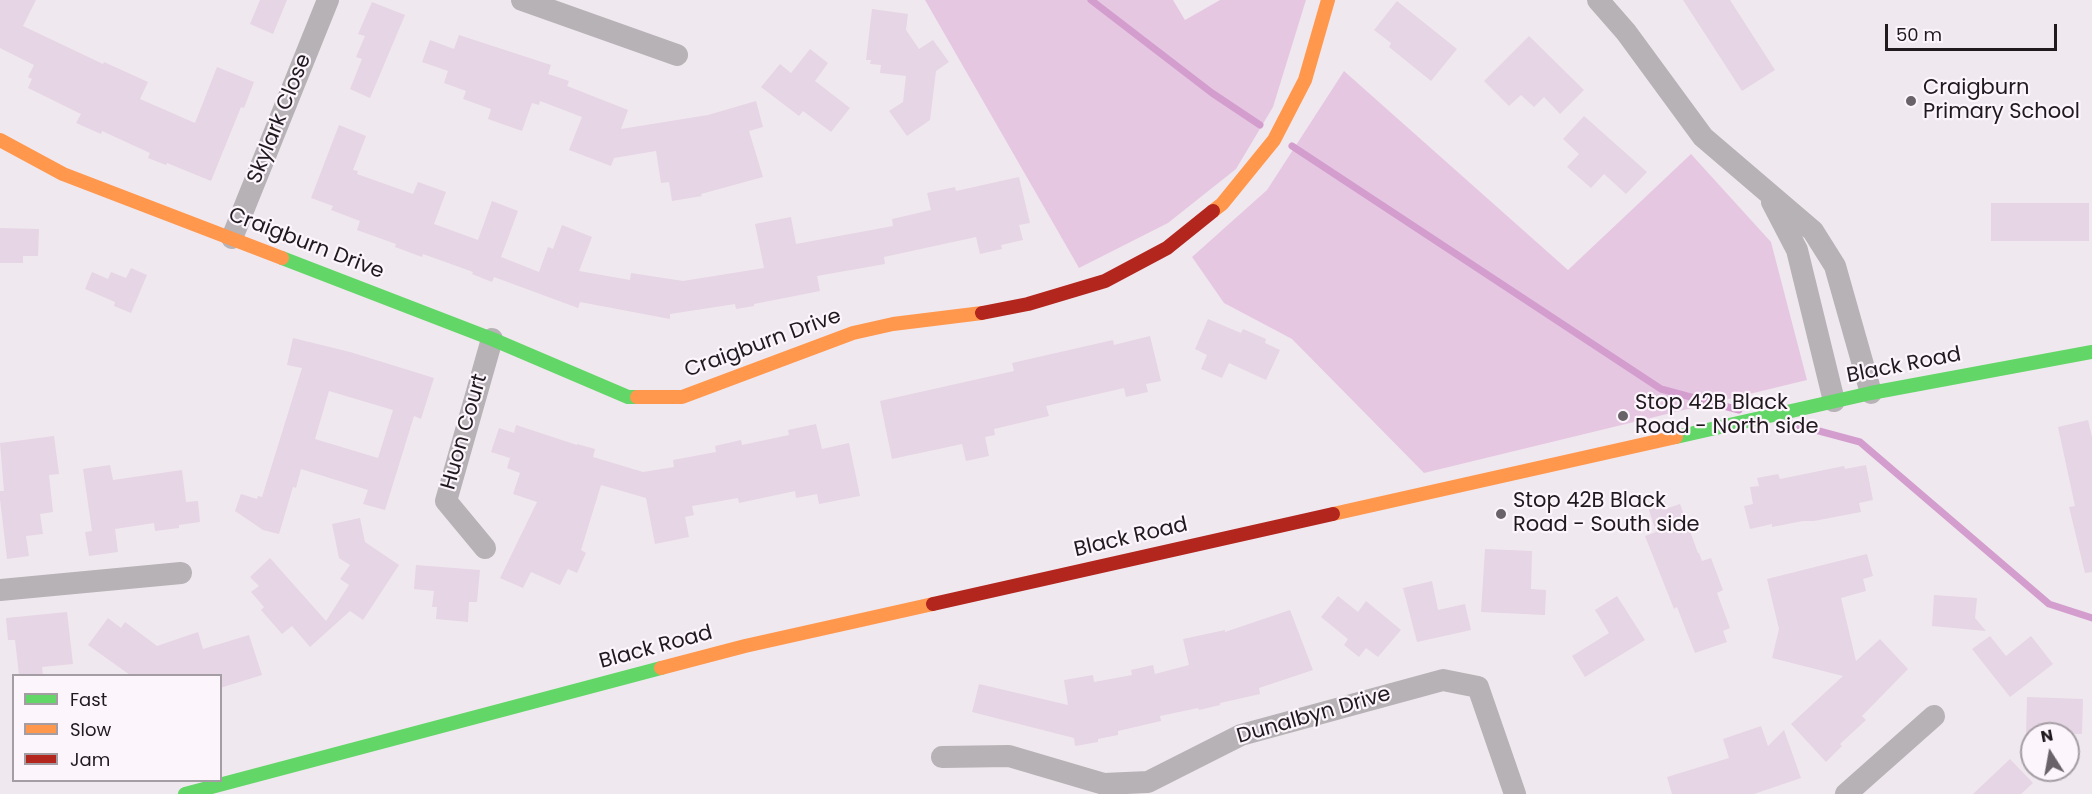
<!DOCTYPE html>
<style>
body{margin:0}
#map{position:relative;width:2092px;height:794px;overflow:hidden;background:#f0e8ef;font-family:Poppins,sans-serif}
canvas{display:block}
.legend{position:absolute;left:12px;top:674px;width:210px;height:108px;box-sizing:border-box;background:#fdf5fc;border:2px solid #a59da4;margin:0;padding:8px 10px;list-style:none;font-size:18px;color:#201a1f}
.legend li{display:flex;align-items:center;gap:12px;height:30px}
.legend b{width:30px;border:2px solid #a59da4}
.north{position:absolute;left:2020px;top:722px;width:60px;height:60px;box-sizing:border-box;background:#fdf5fc;border:2px solid #a59da4;border-radius:50%;rotate:349deg;font-size:16px;font-weight:700;line-height:24px;text-align:center;color:#201a1f}
.north::after{content:'';display:block;margin:auto;width:21px;height:27px;background:#696268;clip-path:polygon(50% 0,100% 100%,50% 72%,0 100%)}
.scale{position:absolute;left:1885px;top:24px;width:172px;height:27px;box-sizing:border-box;border:3px solid #201a1f;border-top:0;padding-left:8px;font-size:18px;line-height:21px;white-space:nowrap;color:#201a1f;-webkit-text-stroke:4px #fdf5fc;paint-order:stroke}
</style>
<div id="map">
<canvas width="2092" height="794"></canvas>
<ul class="legend">
<li><b style="height:8px;background:#63d668"></b>Fast</li>
<li><b style="height:8px;background:#ff974d"></b>Slow</li>
<li><b style="height:8px;background:#b3261e"></b>Jam</li>
</ul>
<div class="north">N</div>
<div class="scale">50 m</div>
</div>
<script>
const ctx = document.querySelector('canvas').getContext('2d');
ctx.lineJoin = 'round';
function paint(path, color) {
  ctx.fillStyle = color;
  ctx.fill(path, 'evenodd');
}
function shape(rows) {
  const path = new Path2D();
  for (const r of rows) {
    path.moveTo(r[0], r[1]);
    for (let i = 2; i < r.length; i += 2) path.lineTo(r[i], r[i + 1]);
  }
  return path;
}
function trace(path, color, width, dash) {
  ctx.strokeStyle = color;
  ctx.lineWidth = width;
  ctx.lineCap = dash ? 'butt' : 'round';
  ctx.setLineDash(dash || []);
  ctx.stroke(path);
}
function drawText(font, color, halo, rows, align = 'center') {
  ctx.font = font + ' Poppins,sans-serif';
  ctx.lineWidth = 4.5;
  ctx.setLineDash([]);
  ctx.textBaseline = 'middle';
  ctx.strokeStyle = halo;
  ctx.fillStyle = color;
  for (const [text, x, y, turn = 0] of rows) {
    ctx.save();
    ctx.translate(x, y);
    ctx.rotate((+turn || 0) * Math.PI / 180);
    ctx.textAlign = isNaN(turn) ? turn : align;
    if (halo) ctx.strokeText(text, 0, 0);
    ctx.fillText(text, 0, 0);
    ctx.restore();
  }
}
paint(shape([
 [925,0,1173,0,1185,20,1220,0,1306,0,1273,107,1236,169,1168,223,1079,268],
 [1344,71,1568,270,1691,154,1771,242,1807,380,1424,473,1292,339,1224,303,1192,257,1267,190]
]), '#e6c7e2');
trace(shape([
 [1091,0,1212,93,1260,125],
 [1292,146,1661,389,1739,410],
 [1793,424,1860,442,2049,604,2092,618]
]), '#d39ece', 7);
paint(shape([
 [0,0,36,0,23,26,103,64,104,62,148,82,140,99,195,123,217,67,254,82,244,108,241,107,211,181,167,163,166,165,148,158,150,153,102,131,101,134,76,123,81,114,28,88,32,79,28,77,34,65,0,48],
 [260,0,287,0,273,34,250,24],
 [1683,0,1730,0,1775,70,1742,91],
 [1397,1,1457,49,1431,81,1389,47,1391,43,1374,30],
 [372,2,405,15,370,98,350,89,362,59,356,57,365,36,358,34],
 [872,9,908,14,906,30,919,49,933,40,949,62,936,71,930,120,907,136,889,111,903,102,906,76,880,73,881,65,870,64,871,60,866,60],
 [459,35,551,65,548,74,569,81,567,86,628,110,621,129,708,115,756,101,763,127,749,131,763,177,701,194,702,196,672,201,669,182,661,183,656,151,614,158,611,166,569,150,582,117,540,101,539,105,532,103,522,131,488,119,491,109,463,99,466,91,444,83,448,71,422,62,430,40,454,49],
 [1529,36,1584,90,1560,114,1544,97,1534,107,1521,95,1509,106,1484,81],
 [810,49,828,63,815,81,850,108,831,132,803,111,799,116,761,87,780,64,791,73],
 [1584,116,1647,172,1626,194,1604,174,1591,188,1567,167,1579,154,1563,139],
 [339,125,366,136,353,170,358,171,357,174,413,194,418,182,446,192,434,224,478,240,492,201,518,211,501,257,539,272,548,247,553,249,562,225,592,237,579,271,630,280,631,273,683,281,764,268,755,224,791,217,796,244,893,226,892,219,931,210,927,193,955,187,956,191,1019,177,1030,223,1019,225,1023,240,1001,245,1002,249,980,254,976,237,884,257,885,264,817,276,820,291,754,304,754,306,736,309,735,304,670,314,670,319,580,302,578,308,494,277,492,282,472,274,473,272,423,254,422,257,395,247,396,244,357,230,360,221,331,210,333,206,311,198],
 [1991,203,2089,203,2089,241,1991,241],
 [0,228,39,229,38,256,23,256,23,263,0,263],
 [131,268,147,275,131,313,114,306,115,302,85,289,92,272,108,279,111,272,126,278],
 [1208,319,1241,333,1243,329,1266,339,1265,343,1280,350,1266,380,1229,363,1222,378,1201,369,1207,355,1195,349],
 [1150,336,1161,381,1146,384,1148,392,1126,397,1124,388,1046,406,1049,416,994,429,995,435,985,437,989,456,966,461,962,444,892,459,880,401,1014,371,1012,363,1113,340,1114,345],
 [293,338,350,352,434,378,421,419,414,416,385,510,363,504,368,490,301,469,296,488,293,487,279,534,263,530,235,511,241,494,257,499,258,496,262,497,302,368,287,365],
 [329,391,393,410,378,458,315,439],
 [2088,420,2092,437,2092,572,2085,573,2069,507,2075,506,2058,427],
 [816,424,822,449,849,443,860,496,819,504,817,494,796,498,795,491,739,503,738,498,692,506,694,515,685,517,689,537,655,544,646,498,601,485,581,550,586,553,577,573,568,569,560,585,531,572,523,588,500,578,537,502,513,494,520,473,507,468,510,458,491,452,499,428,514,433,516,425,577,445,577,444,595,449,593,457,643,472,674,467,673,460,716,452,715,446,741,440,742,445,789,435,788,430],
 [54,436,59,474,49,475,53,512,40,514,43,534,26,536,29,556,7,559,0,499,0,491,4,491,0,443],
 [110,465,113,480,182,470,186,502,198,501,200,522,179,525,179,528,155,531,154,523,115,529,118,552,89,556,85,532,92,531,83,469],
 [1866,465,1873,500,1859,503,1861,512,1814,521,1803,521,1772,527,1772,524,1750,529,1744,506,1753,504,1750,487,1759,486,1757,478,1778,474,1780,479,1844,466,1845,469],
 [1665,501,1668,508,1680,504,1698,553,1699,553,1702,561,1711,558,1723,590,1717,593,1730,628,1723,631,1727,642,1695,653,1677,607,1674,609,1645,536,1656,532,1648,507],
 [360,518,365,542,399,565,363,620,350,611,310,647,292,626,282,634,261,610,264,607,251,592,259,586,250,577,270,558,326,621,349,585,340,579,350,565,339,558,332,524],
 [1485,549,1532,551,1531,589,1546,590,1545,615,1481,612],
 [1867,554,1873,576,1863,579,1866,591,1841,598,1856,661,1880,639,1908,669,1862,716,1866,720,1840,744,1842,746,1826,762,1791,724,1843,676,1772,658,1779,629,1767,579],
 [416,565,480,570,477,602,469,602,468,622,436,619,437,607,432,607,434,591,414,589],
 [1432,581,1438,610,1465,604,1471,630,1417,642,1403,588],
 [1934,595,1977,598,1975,618,1986,631,1932,626],
 [1338,596,1358,612,1366,601,1401,630,1378,657,1366,648,1359,657,1344,645,1348,639,1321,617],
 [1617,596,1645,640,1585,677,1572,656,1609,633,1595,610],
 [1290,610,1313,670,1259,688,1260,694,1220,703,1220,705,1199,710,1198,708,1160,716,1161,721,1118,731,1118,735,1098,739,1098,742,1075,746,1074,738,972,712,979,684,1068,705,1064,680,1093,675,1094,682,1132,675,1131,670,1153,665,1155,674,1189,665,1183,639,1225,630,1225,632],
 [67,612,73,664,42,667,43,675,19,675,15,640,8,640,6,618],
 [108,618,121,628,125,622,157,646,198,632,203,649,249,635,262,675,220,688,220,675,130,675,88,645],
 [1990,636,2006,656,2031,636,2053,664,2010,697,1972,649],
 [2027,697,2083,699,2082,734,2026,734],
 [1761,726,1768,746,1784,730,1801,778,1754,794,1672,794,1667,777,1729,758,1723,739],
 [2010,759,2033,783,2021,794,1973,794]
]), '#e6d5e5');
trace(shape([
 [522,0,677,55],
 [1598,0,1626,32,1703,137,1813,231,1835,266,1871,393],
 [1772,202,1797,250,1834,401],
 [232,238,328,0],
 [485,548,446,501,492,339],
 [0,590,181,573],
 [942,757,1009,756,1104,784,1148,782,1241,735,1443,680,1478,687,1515,794],
 [1846,794,1934,716]
]), '#b6b2b5', 22);
trace(shape([
 [282,258,492,339,628,397,637,397],
 [1676,437,1871,393,2092,352],
 [185,794,661,668]
]), '#63d668', 14);
trace(shape([
 [0,140,63,174,282,258],
 [1213,211,1222,204,1274,140,1305,80,1328,0],
 [637,397,682,397,853,333,893,324,982,313],
 [1333,514,1676,437],
 [661,668,745,646,933,604]
]), '#ff974d', 14);
trace(shape([
 [982,313,1028,304,1105,281,1167,248,1213,211],
 [933,604,1333,514]
]), '#b3261e', 14);
for (const [x, y, r, color] of [
 [1911,101,6,"#696268"],
 [1623,416,6,"#696268"],
 [1501,514,6,"#696268"]
]) {
  const dot = new Path2D();
  dot.arc(x, y, r, 0, 2 * Math.PI);
  ctx.fillStyle = color;
  ctx.fill(dot);
  trace(dot, '#fdf5fc', 2);
}
drawText('21px', '#201a1f', '#fdf5fc', [
 ["Craigburn",1923,89],
 ["Primary School",1923,113],
 ["Stop 42B Black",1635,404],
 ["Road - North side",1635,428],
 ["Stop 42B Black",1513,502],
 ["Road - South side",1513,526]
], 'left');
drawText('21px', '#201a1f', '#fdf5fc', [
 ["Skylark Close",280,119,-68],
 ["Craigburn Drive",306,244,21],
 ["Craigburn Drive",763,344,-20],
 ["Black Road",1904,366,-11],
 ["Huon Court",465,432,-74],
 ["Black Road",1131,538,-13],
 ["Black Road",656,648,-15],
 ["Dunalbyn Drive",1314,716,-16]
]);
</script>
